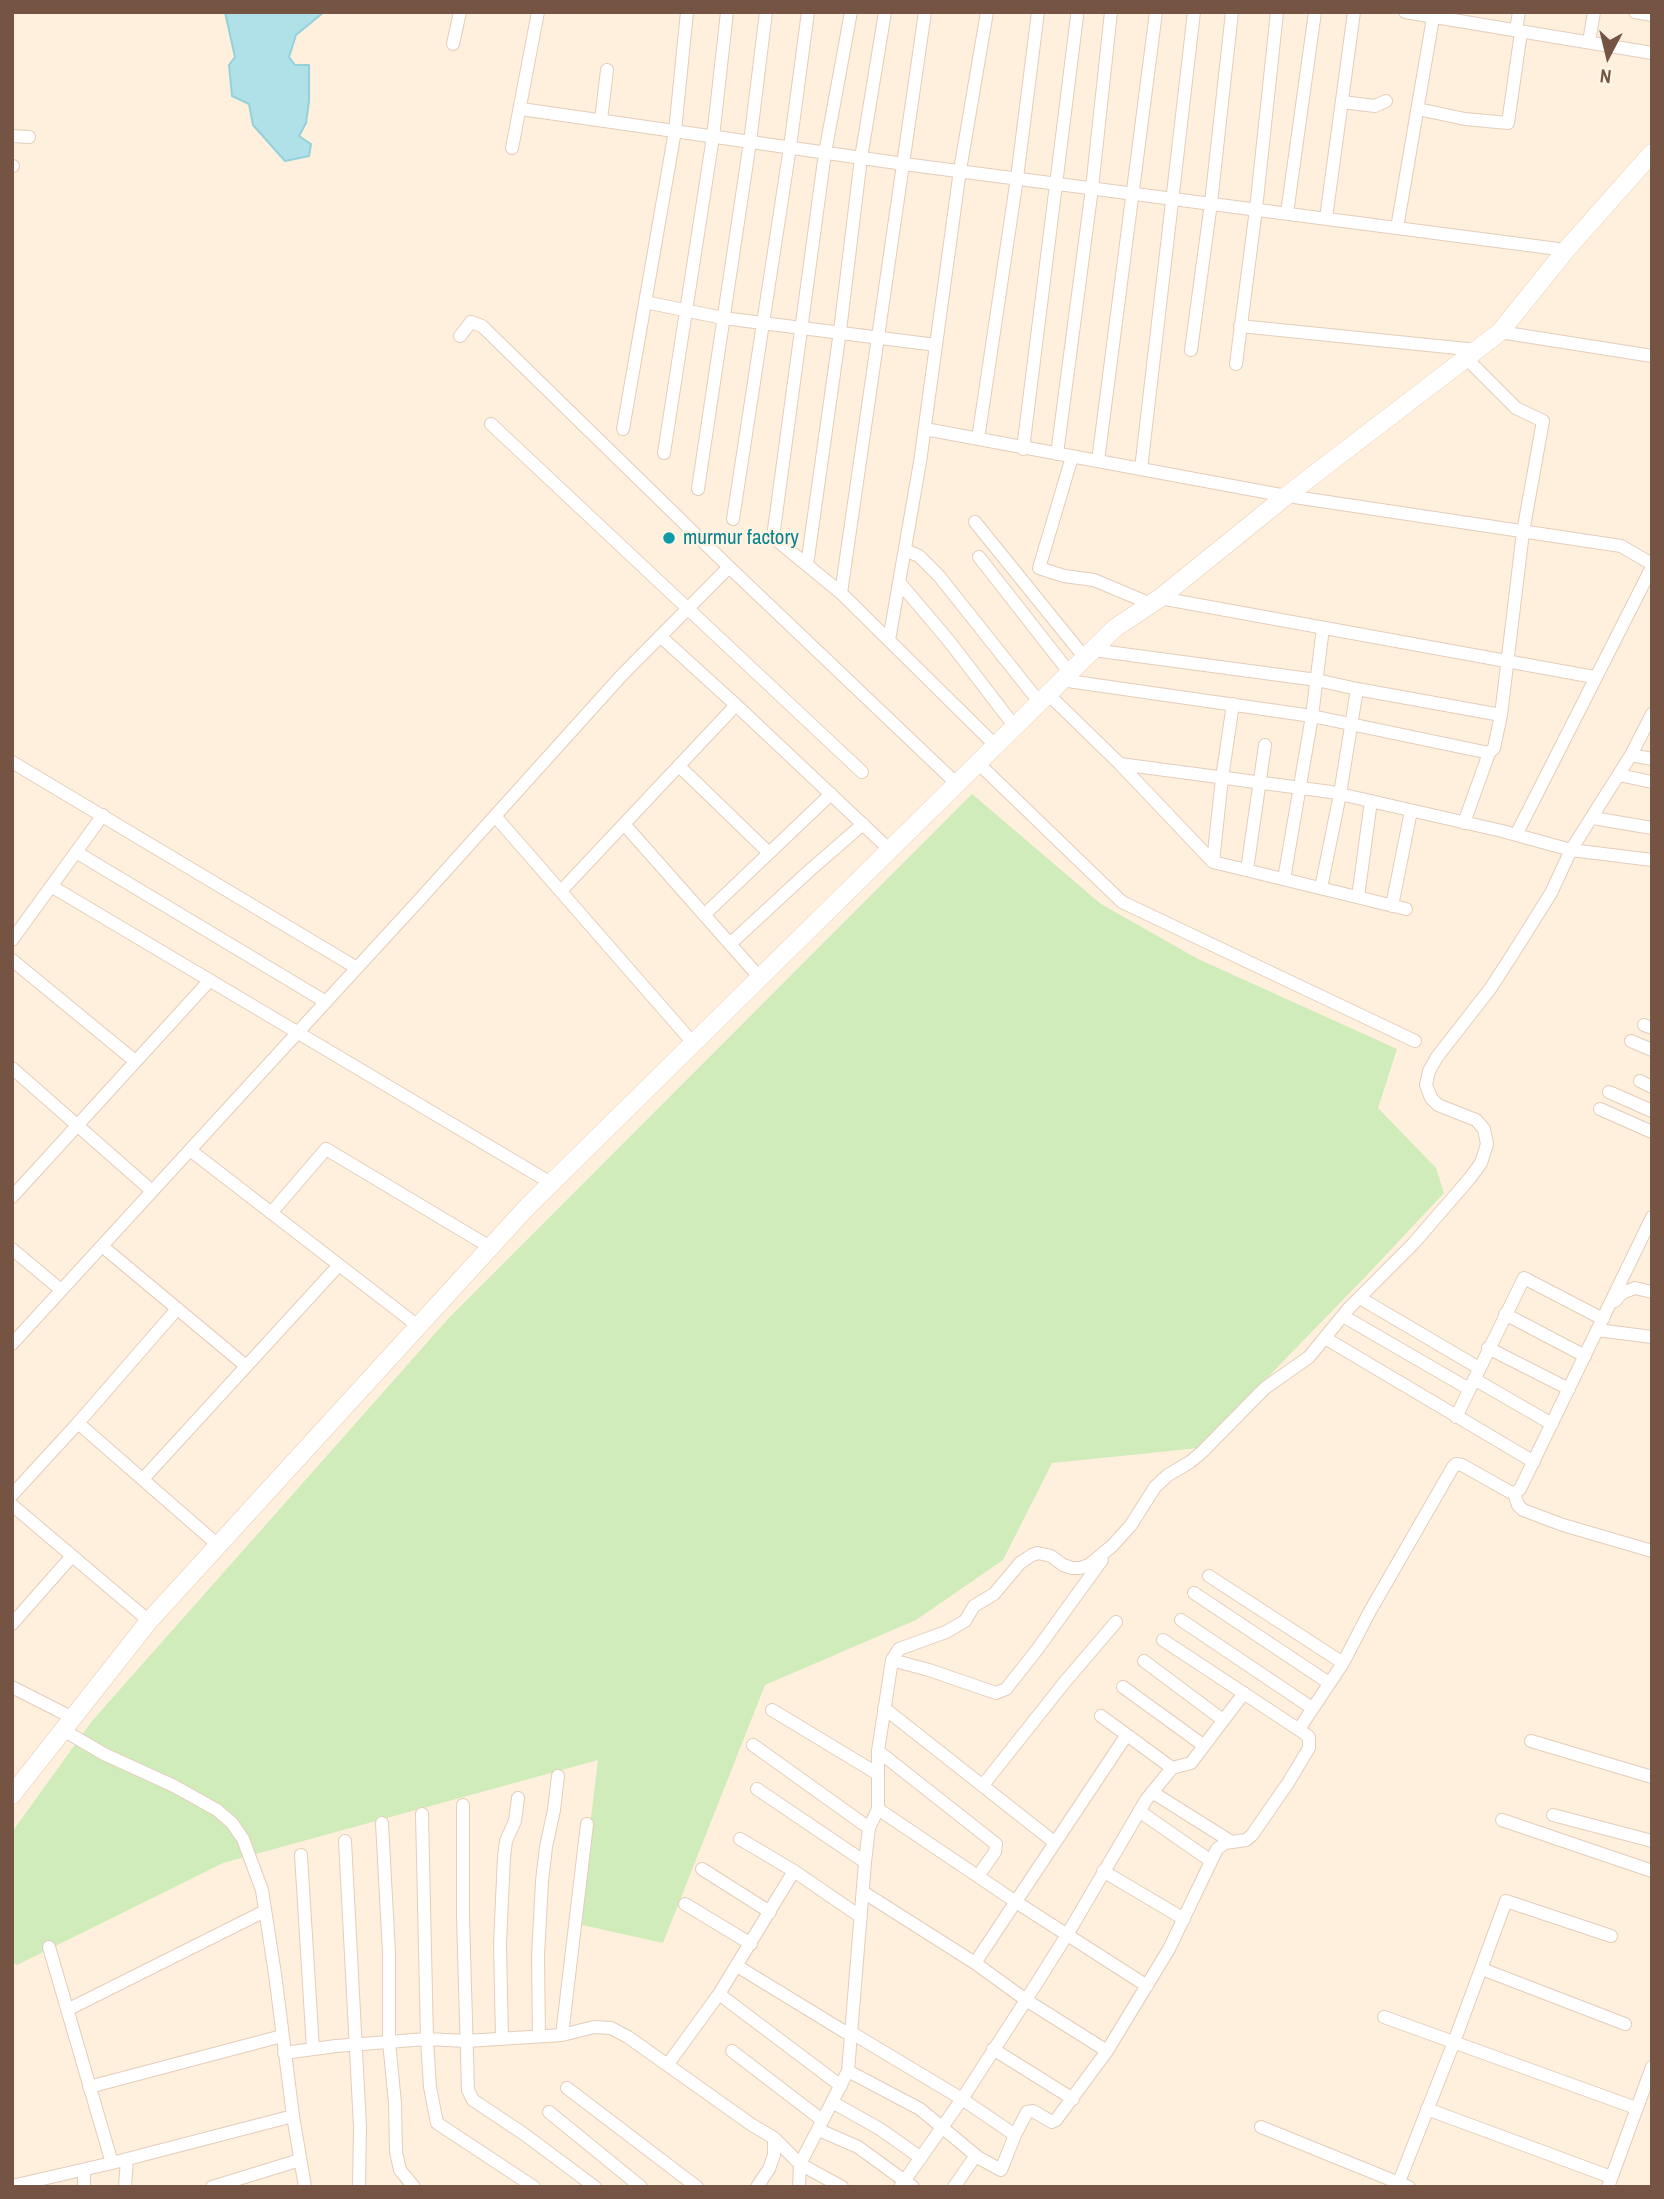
<!DOCTYPE html>
<style>
body{margin:0}
#map{position:relative;width:1664px;height:2199px;overflow:hidden;background:#fef0dc;font-family:"Archivo Narrow",sans-serif}
canvas{display:block}
.frame{position:absolute;inset:0;border:14px solid #755443;pointer-events:none}
.north{position:absolute;left:1573px;top:21px;width:70px;height:70px;-webkit-text-stroke:5px #fff4e4;paint-order:stroke;rotate:187deg;font-size:19px;font-weight:700;line-height:28px;text-align:center;color:#755443}
.north::after{content:'';display:block;margin:auto;width:24px;height:32px;background:#755443;clip-path:polygon(50% 0,100% 100%,50% 72%,0 100%)}
</style>
<div id="map">
<canvas width="1664" height="2199"></canvas>
<div class="frame"></div>
<div class="north">N</div>
</div>
<script>
const ctx = document.querySelector('canvas').getContext('2d');
ctx.lineJoin = 'round';
function paint(path, color) {
  ctx.fillStyle = color;
  ctx.fill(path, 'evenodd');
}
function shape(rows) {
  const path = new Path2D();
  for (const r of rows) {
    path.moveTo(r[0], r[1]);
    for (let i = 2; i < r.length; i += 2) path.lineTo(r[i], r[i + 1]);
  }
  return path;
}
function trace(path, color, width, dash) {
  ctx.strokeStyle = color;
  ctx.lineWidth = width;
  ctx.lineCap = dash ? 'butt' : 'round';
  ctx.setLineDash(dash || []);
  ctx.stroke(path);
}
function drawText(font, color, halo, rows, align = 'center') {
  ctx.font = font + ' "Archivo Narrow",sans-serif';
  ctx.lineWidth = 5;
  ctx.setLineDash([]);
  ctx.textBaseline = 'middle';
  ctx.strokeStyle = halo;
  ctx.fillStyle = color;
  for (const [text, x, y, turn = 0] of rows) {
    ctx.save();
    ctx.translate(x, y);
    ctx.rotate((+turn || 0) * Math.PI / 180);
    ctx.textAlign = isNaN(turn) ? turn : align;
    if (halo) ctx.strokeText(text, 0, 0);
    ctx.fillText(text, 0, 0);
    ctx.restore();
  }
}
paint(shape([
 [972,794,1101,904,1198,959,1397,1049,1378,1108,1436,1168,1444,1193,1367,1275,1199,1448,1052,1463,1003,1560,916,1620,765,1685,663,1943,578,1924,598,1760,223,1863,17,1965,12,1963,12,1832,92,1721,448,1319]
]), '#cfecba');
const water = shape([
 [225,12,324,12,296,35,289,57,295,65,309,65,309,101,306,123,299,136,311,144,309,156,285,161,253,125,249,104,232,96,229,65,235,57,225,12]
]);
paint(water, '#b0e1e8');
trace(water, '#95d1db', 2);
const street = shape([
 [851,12,825,153,773,537,841,593,996,746],
 [1405,12,1652,53],
 [1635,12,1652,15],
 [1589,42,1594,12],
 [453,44,460,12],
 [1342,102,1375,106,1386,101],
 [521,109,904,164,1566,250],
 [1418,109,1465,119,1508,123,1521,32,1516,30,1519,12],
 [601,120,607,70],
 [12,136,29,137],
 [512,148,538,12],
 [12,166,13,166],
 [1287,213,1315,12],
 [1326,218,1354,12],
 [1397,228,1434,12],
 [645,302,723,318,936,345],
 [1240,326,1477,350],
 [1500,332,1652,356],
 [460,336,471,322,482,326,729,567,957,784],
 [1191,350,1211,203,1232,12],
 [1236,364,1256,209,1277,12],
 [491,424,862,772],
 [623,429,675,131,687,12],
 [925,429,1281,495,1621,546,1652,564],
 [978,439,1017,178,1038,12],
 [1023,449,1077,16],
 [664,453,713,137,727,12],
 [1057,454,1092,188,1111,12],
 [1072,457,1039,568,1064,576,1094,580,1151,604],
 [1098,461,1156,12],
 [1141,469,1194,12],
 [698,489,750,142,766,12],
 [733,519,790,147,808,12],
 [975,522,1085,658],
 [905,550,919,556,939,576,1040,703],
 [979,557,1069,672],
 [807,565,840,331,861,158,885,12],
 [899,582,949,641,1015,727],
 [841,593,925,12],
 [1160,598,1594,677],
 [660,636,736,705,890,850],
 [889,640,920,462,960,170,987,12],
 [1093,650,1317,680,1357,689,1501,715],
 [1061,680,1312,716,1489,753],
 [1048,694,1120,764,1213,862,1406,909],
 [1631,755,1652,759],
 [12,762,357,968],
 [978,763,1122,902,1415,1041],
 [1120,764,1331,792,1502,831,1571,850,1652,860],
 [679,766,769,853],
 [1619,775,1652,782],
 [495,816,693,1043],
 [1593,818,1652,828],
 [1464,823,1489,753,1494,748,1501,715,1523,532,1543,421,1516,408,1466,358],
 [624,824,760,978],
 [1516,835,1652,567],
 [76,852,326,1002],
 [1213,862,1222,778,1233,704],
 [1247,870,1265,745],
 [1284,879,1312,716,1323,628],
 [51,886,551,1183],
 [1321,888,1340,794,1357,689],
 [561,891,736,705],
 [1358,897,1371,801],
 [1392,906,1411,811],
 [704,915,831,794],
 [12,940,103,815],
 [730,944,809,871,863,824],
 [12,960,135,1061],
 [1644,1025,1652,1028],
 [1631,1041,1652,1050],
 [12,1068,152,1191],
 [1640,1081,1652,1087],
 [1609,1092,1652,1111],
 [1600,1109,1652,1132],
 [190,1150,418,1326],
 [12,1197,210,980],
 [271,1213,326,1149,490,1247],
 [102,1246,246,1366],
 [12,1249,61,1290],
 [1360,1298,1479,1368],
 [1615,1301,1622,1293,1635,1288,1652,1292],
 [1505,1314,1585,1356],
 [1343,1316,1469,1389],
 [1597,1330,1652,1337],
 [1325,1338,1534,1462],
 [12,1344,422,897,622,675,729,567],
 [1488,1348,1569,1389],
 [1474,1379,1552,1424],
 [1456,1417,1524,1278,1603,1319],
 [78,1423,177,1309],
 [143,1479,339,1265],
 [1514,1493,1518,1505,1523,1510,1563,1525,1652,1551],
 [12,1495,78,1423,218,1545],
 [12,1505,149,1621],
 [1209,1576,1343,1663],
 [1194,1593,1329,1683],
 [1181,1620,1312,1708],
 [12,1624,72,1556],
 [1163,1640,1301,1731],
 [892,1660,929,1670,996,1693,1006,1689,1036,1651,1102,1560],
 [1144,1661,1223,1720],
 [12,1687,73,1718],
 [1123,1687,1203,1745],
 [884,1708,1054,1842],
 [772,1710,878,1774],
 [1101,1716,1172,1768],
 [63,1730,104,1754,174,1786,217,1810,232,1823,243,1839,262,1890,275,1974,293,2116,305,2187],
 [1531,1741,1652,1777],
 [753,1745,869,1828],
 [878,1751,996,1844,995,1852,978,1876],
 [983,1785,1064,1683,1116,1622],
 [757,1789,865,1862],
 [1152,1792,1230,1841],
 [463,1805,463,1917,468,2090,473,2100,524,2134,595,2187],
 [878,1809,1016,1902,1147,1986],
 [1139,1811,1211,1861],
 [422,1814,427,2039,430,2087,437,2123,534,2187],
 [1553,1815,1652,1841],
 [1502,1820,1652,1871],
 [382,1823,389,1953,389,2042,395,2103,396,2152,400,2170,414,2187],
 [740,1839,794,1871,861,1917],
 [345,1841,360,2127,359,2187],
 [301,1855,313,2049],
 [702,1869,770,1912],
 [1103,1871,1184,1919],
 [863,1892,975,1963,1026,2000,1107,2051],
 [685,1904,751,1944],
 [49,1947,112,2163],
 [975,1963,1126,1736],
 [737,1966,845,2032,852,2033,962,2099,1015,2135],
 [1482,1969,1625,2024],
 [719,1994,841,2086],
 [67,2010,265,1911],
 [1384,2017,1636,2108],
 [562,2035,587,1824],
 [539,2036,538,1956,542,1881,546,1847,554,1810,558,1776],
 [502,2039,500,1943,504,1857,506,1841,515,1821,518,1798],
 [993,2049,1073,2099],
 [732,2051,822,2120],
 [284,2053,336,2046,427,2039,466,2041,562,2035,594,2027,611,2028,628,2037,752,2125,774,2138,800,2164,842,2187],
 [668,2064,719,1994,794,1871],
 [848,2071,920,2109,979,2158],
 [89,2087,282,2036],
 [567,2088,697,2187],
 [832,2102,880,2129,921,2158],
 [1427,2109,1611,2177],
 [549,2112,641,2187],
 [1261,2127,1409,2187],
 [819,2130,858,2147,913,2187],
 [12,2186,112,2163,293,2116],
 [84,2187,84,2170],
 [125,2187,127,2159],
 [212,2187,300,2160],
 [757,2187,769,2169,774,2155,774,2138],
 [799,2187,800,2164,848,2071,865,1862,869,1828,878,1809,878,1751,892,1660,899,1649,946,1632,965,1621,974,1606,994,1594,1020,1563,1032,1555,1038,1553,1051,1556,1063,1565,1072,1568,1080,1568,1089,1565,1112,1546,1131,1525,1155,1487,1168,1475,1190,1462,1202,1452,1265,1388,1309,1357,1349,1308,1413,1244,1470,1178,1481,1163,1487,1144,1484,1129,1476,1120,1438,1105,1431,1098,1426,1085,1429,1071,1437,1057,1490,989,1514,952,1551,893,1571,850,1631,755,1652,714],
 [900,2187,962,2099,1026,2000,1067,1935,1146,1800,1172,1768,1191,1763,1244,1693],
 [954,2187,974,2158,979,2158,1001,2170,1015,2135,1027,2112,1033,2111,1052,2122,1056,2120,1107,2051,1169,1949,1217,1849,1225,1843,1246,1840,1252,1835,1288,1783,1309,1748,1309,1737,1301,1731,1301,1726,1343,1663,1370,1611,1453,1467,1456,1464,1462,1465,1510,1492,1514,1493,1520,1489,1652,1217],
 [1397,2187,1454,2042,1506,1901,1611,1936],
 [1608,2187,1652,2067]
]);
const secondary = shape([
 [12,1795,149,1621,528,1206,1115,628,1160,598,1286,496,1500,332,1566,250,1652,153]
]);
trace(street, '#e4cdbb', 14);
trace(secondary, '#eaceb7', 19);
trace(street, '#fff', 12);
trace(secondary, '#fff', 18);
for (const [x, y, r, color] of [
 [669,538,7,"#0f9aa8"]
]) {
  const dot = new Path2D();
  dot.arc(x, y, r, 0, 2 * Math.PI);
  ctx.fillStyle = color;
  ctx.fill(dot);
  trace(dot, '#fff4e4', 2.5);
}
drawText('21px', '#0d838f', '#fff4e4', [
 ["murmur factory",683,538]
], 'left');
</script>
